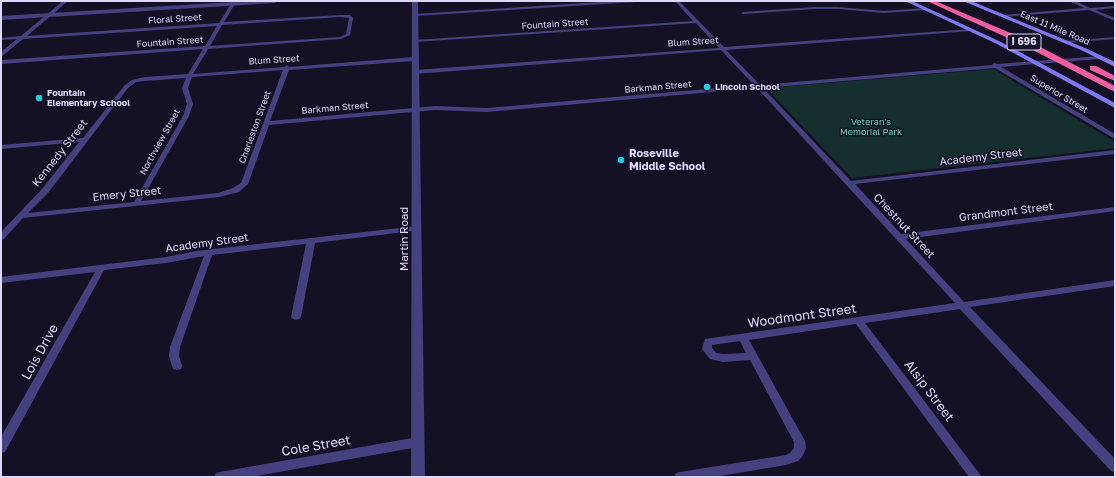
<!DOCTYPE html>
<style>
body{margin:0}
#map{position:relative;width:1116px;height:478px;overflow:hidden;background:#151124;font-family:"Golos Text",sans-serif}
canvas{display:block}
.frame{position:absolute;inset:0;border:2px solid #ddd8fc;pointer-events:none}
</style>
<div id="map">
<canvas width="1116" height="478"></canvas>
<div class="frame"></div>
</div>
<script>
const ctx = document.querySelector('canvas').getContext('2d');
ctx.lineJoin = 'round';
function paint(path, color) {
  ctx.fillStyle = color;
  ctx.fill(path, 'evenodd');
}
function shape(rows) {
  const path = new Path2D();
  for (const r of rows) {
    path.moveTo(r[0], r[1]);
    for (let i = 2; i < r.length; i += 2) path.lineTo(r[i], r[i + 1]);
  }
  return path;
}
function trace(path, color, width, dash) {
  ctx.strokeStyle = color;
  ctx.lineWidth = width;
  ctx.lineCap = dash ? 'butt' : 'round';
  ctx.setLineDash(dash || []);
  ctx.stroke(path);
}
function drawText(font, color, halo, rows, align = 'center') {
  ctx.font = font + ' "Golos Text",sans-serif';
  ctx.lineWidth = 3;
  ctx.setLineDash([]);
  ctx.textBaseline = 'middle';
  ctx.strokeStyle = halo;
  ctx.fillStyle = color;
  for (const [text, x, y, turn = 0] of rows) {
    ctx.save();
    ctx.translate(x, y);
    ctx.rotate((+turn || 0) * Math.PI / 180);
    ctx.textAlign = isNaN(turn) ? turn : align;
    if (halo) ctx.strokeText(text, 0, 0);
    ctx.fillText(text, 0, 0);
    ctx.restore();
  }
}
paint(shape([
 [993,69,1115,142,1115,148,852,178,766,88]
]), '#152e2e');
paint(shape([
 [63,1,68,1,27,36,219,23,231,4,233,3,235,4,224,22,340,15,350,15,353,18,350,35,341,39,208,49,193,74,284,67,287,65,289,67,415,57,418,59,415,61,289,70,270,121,435,106,487,108,754,85,721,50,415,74,412,72,415,70,719,48,696,23,415,42,413,41,415,40,693,21,675,1,679,1,724,47,971,29,973,30,971,31,726,50,760,85,992,65,994,63,997,64,1101,56,1101,58,1099,59,1001,67,1115,134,1115,139,995,68,763,88,851,181,1115,150,1115,154,855,184,901,234,1115,207,1115,211,906,239,964,302,1115,280,1115,286,970,307,1115,459,1115,472,1111,471,960,309,865,323,982,477,969,477,856,324,749,340,805,441,806,448,802,457,798,461,786,465,714,477,674,477,676,473,680,472,786,455,790,453,794,448,794,442,750,360,723,362,710,359,702,349,705,339,955,303,757,88,487,112,435,110,269,125,248,184,239,192,219,197,23,218,4,239,1,240,1,232,42,189,79,142,1,149,1,145,83,138,124,86,132,80,145,77,188,74,203,49,1,64,1,60,205,46,217,26,23,39,1,57,1,52,17,39,1,40,1,38,21,36,63,1],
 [340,17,349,18,346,34,340,37,210,46,222,25,340,17],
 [283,70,241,183,233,188,218,193,141,201,189,116,193,104,188,88,192,77,283,70],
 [186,78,182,88,187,104,183,116,134,202,28,213,48,193,128,88,136,82,145,81,186,78],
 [740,341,746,353,723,354,716,353,712,348,712,345,740,341],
 [615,1,638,1,636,2,415,16,413,15,415,14,615,1],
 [1069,1,1075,1,1090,8,1115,6,1115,8,1095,10,1115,18,1115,21,1089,10,1003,17,1001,16,1003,15,1084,8,1069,1],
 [814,7,838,7,884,11,925,8,927,9,925,10,884,13,838,9,814,9,743,14,741,13,743,12,814,7],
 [1115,37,1115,39,1065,43,1063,42,1065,41,1115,37],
 [417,226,420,226,421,228,420,230,315,243,301,317,299,319,296,320,293,319,291,317,306,244,212,255,180,347,179,356,182,366,181,369,177,370,173,369,172,366,169,356,170,347,204,256,166,263,104,270,5,452,1,453,1,437,95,272,1,283,1,277,166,257,196,251,417,226],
 [418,437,422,438,424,442,422,446,418,447,251,477,214,477,216,473,220,472,418,437]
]), '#45407f');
paint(shape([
 [249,1,278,1,275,3,1,20,1,16,249,1],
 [412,1,418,1,425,477,411,477,412,1]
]), '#45407f');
paint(shape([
 [905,1,912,1,1001,42,1115,103,1115,108,997,44,905,1],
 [963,1,971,1,1085,48,1115,62,1115,67,1081,50,963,1]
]), '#7f78f3');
paint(shape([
 [927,1,935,1,1027,40,1115,86,1115,92,1021,44,927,1],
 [1090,66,1096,66,1115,76,1115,81,1090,70,1090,66]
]), '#f15e9f');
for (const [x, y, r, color] of [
 [707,87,4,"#15ceea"],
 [39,98,4,"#15ceea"],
 [621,160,4,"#15ceea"]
]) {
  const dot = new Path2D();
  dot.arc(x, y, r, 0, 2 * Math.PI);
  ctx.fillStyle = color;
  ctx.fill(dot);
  trace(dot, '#151124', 1.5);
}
drawText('9px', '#ddd8fc', '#151124', [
 ["Floral Street",175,19,-4],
 ["Fountain Street",555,24,-4],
 ["East 11 Mile Road",1055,28,23],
 ["Fountain Street",170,42,-4],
 ["Blum Street",693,42,-4],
 ["Blum Street",274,60,-4],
 ["Barkman Street",658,87,-5],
 ["Superior Street",1059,94,31],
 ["Barkman Street",335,108,-5],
 ["Charleston Street",255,127,-70],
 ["Northview Street",160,142,-61]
]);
drawText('bold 9px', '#ddd8fc', '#151124', [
 ["Lincoln School",715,87],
 ["Fountain",47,93],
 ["Elementary School",47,103]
], 'left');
drawText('9px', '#6ad6be', '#151124', [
 ["Veteran's",871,122],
 ["Memorial Park",871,132]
]);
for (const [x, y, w] of [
 [1024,42,34]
]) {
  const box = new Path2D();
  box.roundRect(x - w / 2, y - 8, w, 16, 3);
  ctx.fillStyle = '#151124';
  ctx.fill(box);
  trace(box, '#ddd8fc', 1);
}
drawText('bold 10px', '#ddd8fc', null, [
 ["I 696",1024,42]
]);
drawText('11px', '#ddd8fc', '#151124', [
 ["Kennedy Street",60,153,-52],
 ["Academy Street",981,157,-7],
 ["Emery Street",127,194,-6],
 ["Grandmont Street",1006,212,-7],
 ["Chestnut Street",904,226,47],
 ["Martin Road",405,239,-90],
 ["Academy Street",207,243,-8]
]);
drawText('bold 11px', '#ddd8fc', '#151124', [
 ["Roseville",629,154],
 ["Middle School",629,167]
], 'left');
drawText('13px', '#ddd8fc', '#151124', [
 ["Woodmont Street",802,316,-8],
 ["Lois Drive",40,352,-61],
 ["Alsip Street",929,391,53],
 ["Cole Street",316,446,-10]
]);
</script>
